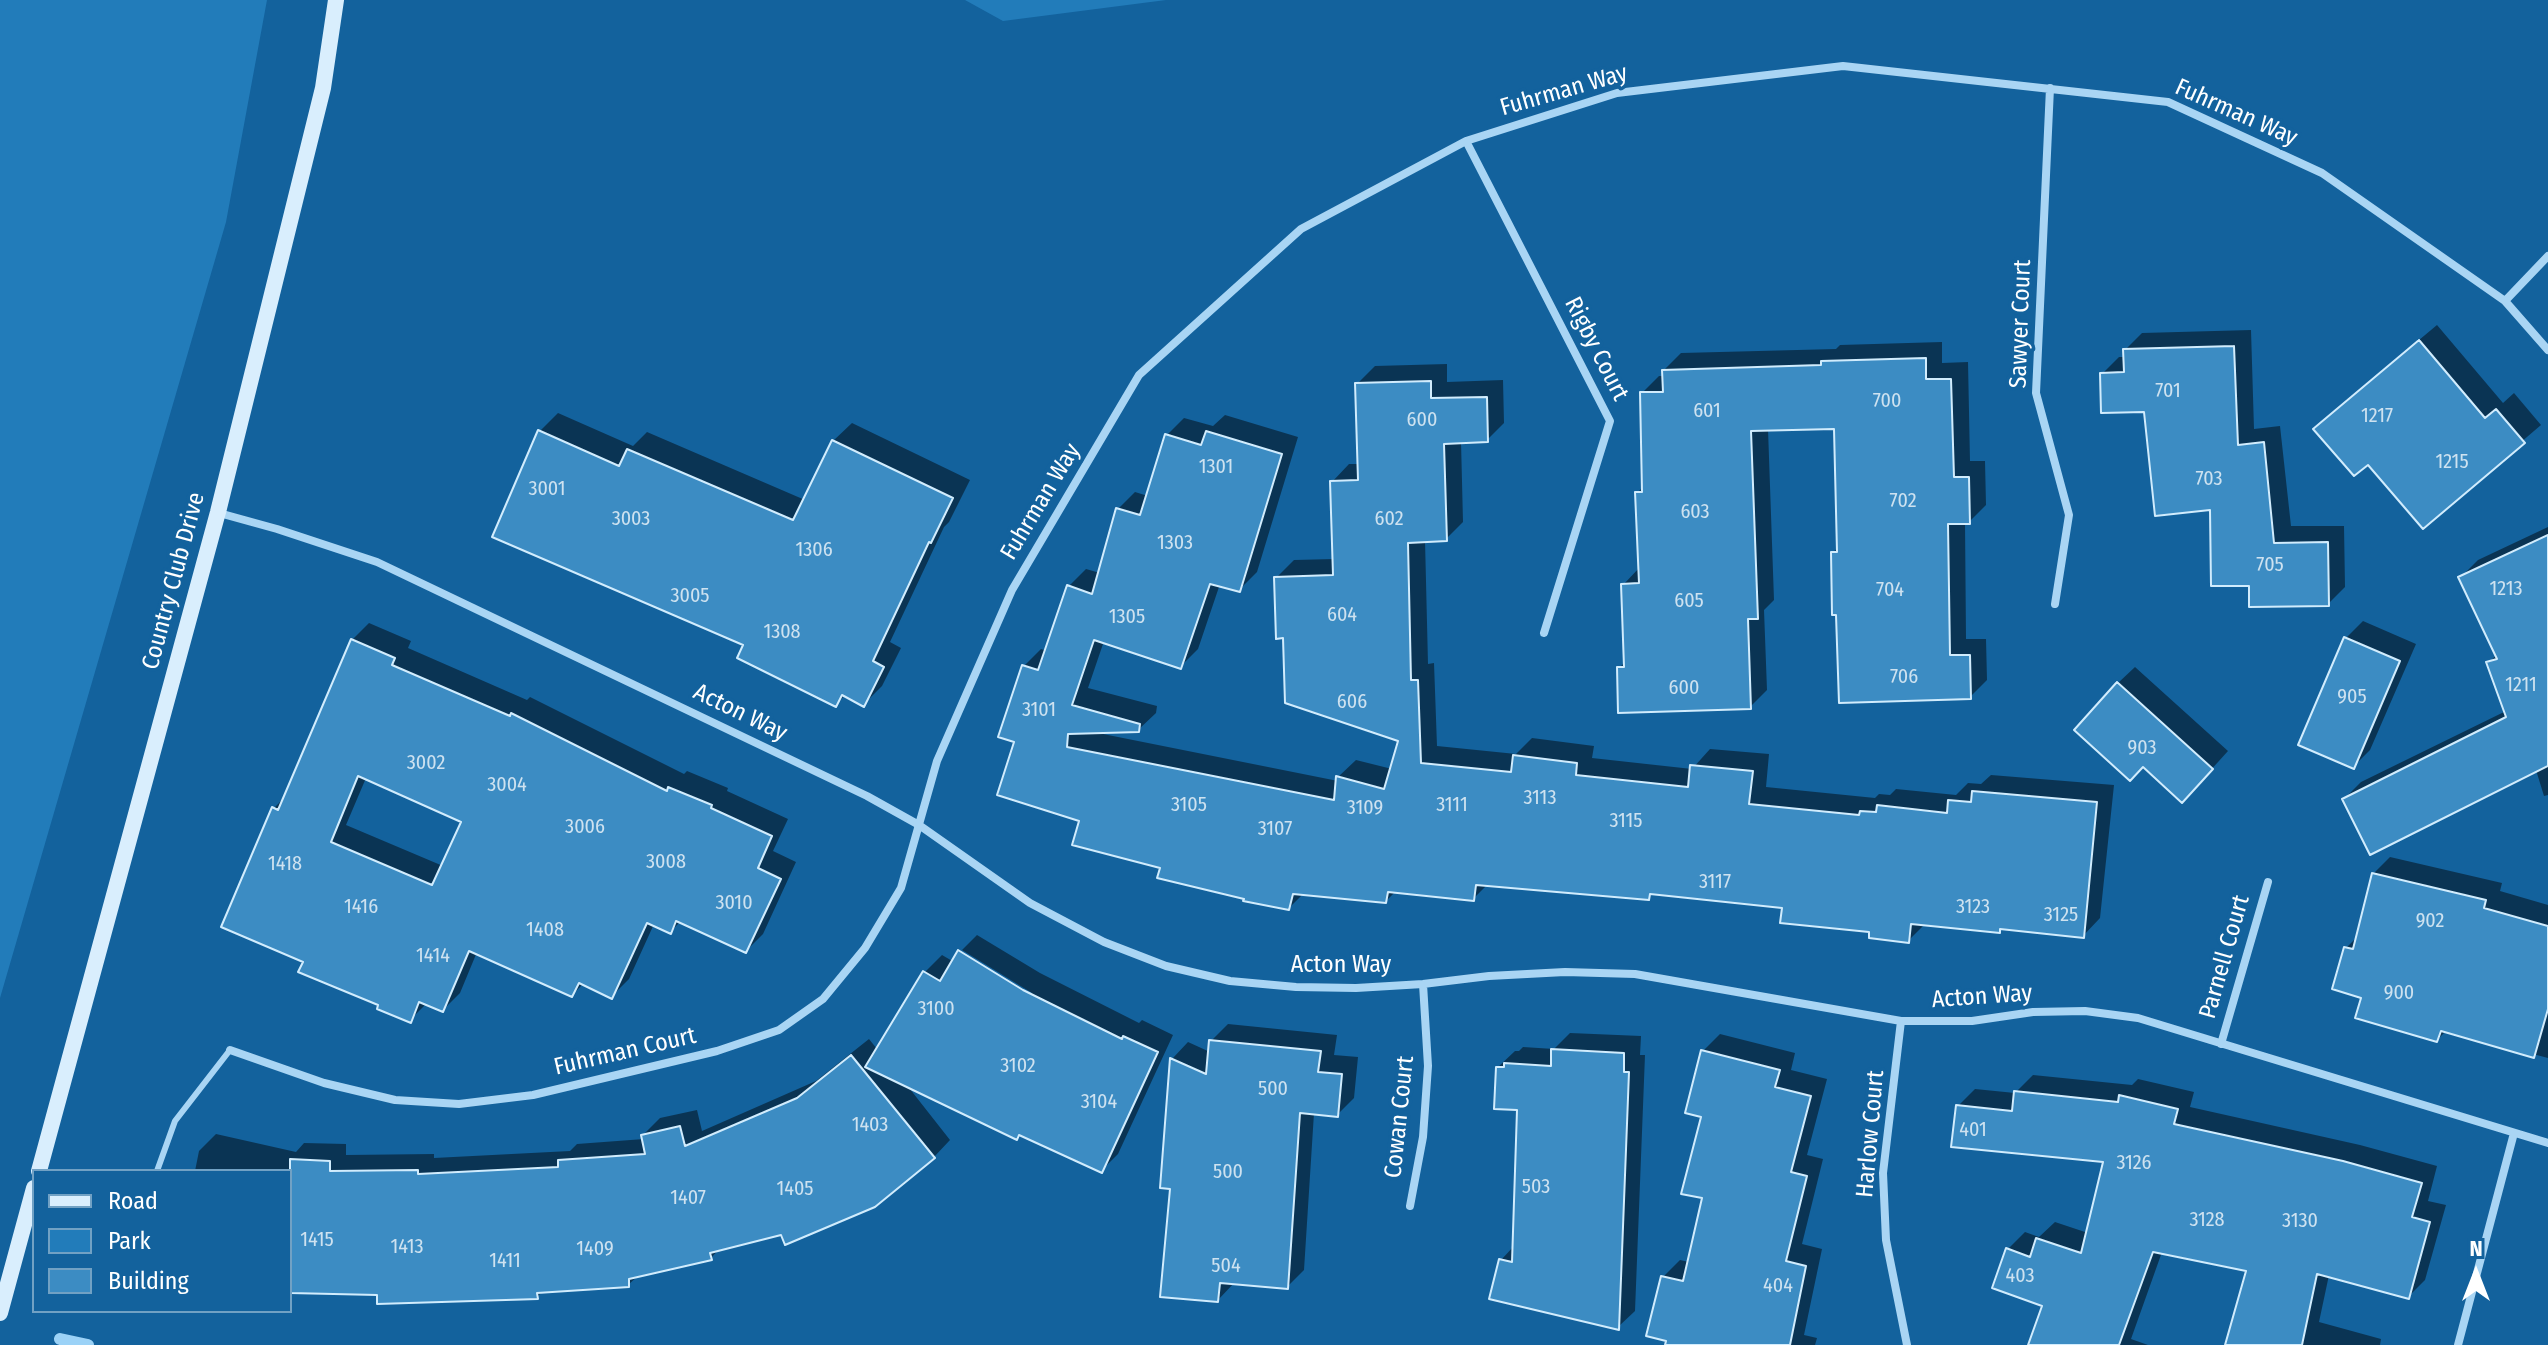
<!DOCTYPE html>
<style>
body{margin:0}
#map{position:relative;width:2548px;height:1345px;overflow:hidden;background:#13629d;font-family:"Fira Sans Condensed",sans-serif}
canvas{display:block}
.legend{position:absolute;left:32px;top:1169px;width:260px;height:144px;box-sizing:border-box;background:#13629d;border:2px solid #71a1c4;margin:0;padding:10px 14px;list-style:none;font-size:24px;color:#fff}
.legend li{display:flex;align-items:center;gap:16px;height:40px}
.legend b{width:40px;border:2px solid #71a1c4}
.north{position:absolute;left:2436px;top:1233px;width:80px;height:80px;-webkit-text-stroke:6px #13629d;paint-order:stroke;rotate:0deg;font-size:22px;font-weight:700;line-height:32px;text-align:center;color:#fff}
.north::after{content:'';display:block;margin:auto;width:28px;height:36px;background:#fff;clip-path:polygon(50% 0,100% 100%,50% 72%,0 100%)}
</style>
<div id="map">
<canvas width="2548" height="1345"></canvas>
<ul class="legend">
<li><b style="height:10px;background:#d9eefd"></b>Road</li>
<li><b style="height:22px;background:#227cba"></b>Park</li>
<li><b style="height:22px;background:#3c8cc3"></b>Building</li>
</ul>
<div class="north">N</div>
</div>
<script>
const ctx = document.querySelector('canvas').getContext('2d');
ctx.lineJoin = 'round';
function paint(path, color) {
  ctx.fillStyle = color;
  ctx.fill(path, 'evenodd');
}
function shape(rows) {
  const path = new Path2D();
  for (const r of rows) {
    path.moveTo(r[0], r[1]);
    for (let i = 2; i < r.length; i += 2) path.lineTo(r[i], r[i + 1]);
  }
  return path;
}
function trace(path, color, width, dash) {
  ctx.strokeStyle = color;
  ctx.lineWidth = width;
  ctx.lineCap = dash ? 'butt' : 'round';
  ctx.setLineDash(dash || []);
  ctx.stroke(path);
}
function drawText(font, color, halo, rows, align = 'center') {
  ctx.font = font + ' "Fira Sans Condensed",sans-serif';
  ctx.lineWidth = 7;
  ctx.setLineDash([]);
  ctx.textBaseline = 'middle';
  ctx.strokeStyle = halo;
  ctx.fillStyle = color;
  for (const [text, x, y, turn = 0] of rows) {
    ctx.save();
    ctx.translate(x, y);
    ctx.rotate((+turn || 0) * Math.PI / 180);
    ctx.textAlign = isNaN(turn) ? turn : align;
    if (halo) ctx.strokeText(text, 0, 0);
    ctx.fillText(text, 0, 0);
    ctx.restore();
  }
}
paint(shape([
 [0,0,267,0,226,222,0,998],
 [965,0,1166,0,1003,21]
]), '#227cba');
paint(shape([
 [2437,325,2503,403,2514,393,2541,425,2423,526,2333,412],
 [2251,330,2254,429,2280,426,2291,526,2344,526,2345,587,2328,604,2251,584,2212,508,2146,410,2102,374,2119,357,2125,357,2125,350,2142,333],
 [1942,342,1942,363,1968,362,1970,461,1985,461,1986,505,1969,522,1965,522,1966,639,1986,639,1987,680,1970,697,1833,552,1839,547,1836,427,1768,429,1774,600,1764,610,1767,690,1750,707,1619,668,1626,661,1623,585,1640,567,1637,493,1644,486,1642,393,1659,376,1665,376,1664,370,1681,353,1836,349,1840,345],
 [1447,364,1447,382,1503,380,1504,423,1487,440,1461,441,1463,522,1446,539,1425,540,1428,664,1434,663,1437,746,1516,754,1532,738,1594,746,1592,758,1692,769,1710,749,1769,754,1766,787,1875,798,1879,794,1890,795,1896,789,1956,795,1968,783,1981,784,1991,775,2114,785,2100,918,2083,936,2002,927,1999,931,1925,924,1908,941,1784,906,1654,893,1648,898,1488,884,1473,899,1396,891,1386,901,1304,893,1289,908,1246,898,1162,866,1016,741,1024,666,1041,649,1047,651,1069,586,1086,569,1100,573,1118,509,1135,492,1148,496,1167,435,1184,418,1213,426,1225,415,1298,437,1257,572,1239,590,1220,584,1198,649,1181,666,1104,641,1088,688,1157,706,1156,713,1138,730,1098,733,1338,781,1338,777,1356,760,1392,769,1400,740,1285,636,1276,578,1294,560,1334,559,1332,482,1349,464,1359,464,1357,384,1375,366],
 [558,413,633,446,647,432,805,500,833,441,852,423,970,480,949,522,944,527,890,642,901,648,882,686,864,704,845,695,836,705,746,644,539,432],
 [2548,527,2548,795,2544,796,2536,770,2344,799,2361,782,2506,711,2489,663,2497,654,2461,577,2478,560],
 [2363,621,2416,644,2370,750,2353,767,2346,638],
 [369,623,411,641,408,648,527,700,530,697,684,774,687,771,728,788,727,791,788,819,773,851,796,862,763,934,746,951,681,921,671,931,654,924,629,979,612,996,584,983,572,995,477,952,460,993,443,1010,427,1003,410,1020,306,961,273,809,287,795,352,640],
 [366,778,464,821,443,866,346,825],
 [2135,667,2228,751,2199,783,2144,765,2118,683],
 [2390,857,2502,883,2500,891,2548,905,2548,1058,2446,1031,2437,1040,2363,997,2346,948,2358,936,2373,874],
 [977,935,1040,973,1139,1023,1142,1020,1173,1035,1118,1154,1101,1171,1021,1133,1016,1138,906,1084,950,1140,934,1157,782,1233,720,1248,711,1258,639,1275,628,1285,544,1290,537,1297,290,1291,290,1171,195,1171,199,1151,216,1134,296,1152,304,1143,346,1144,346,1155,434,1154,434,1158,570,1151,577,1144,644,1139,643,1135,660,1118,697,1110,702,1131,816,1081,869,1039,877,1049,925,972,942,955,954,962,961,950,961,955,1030,996,1032,993,962,950],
 [1228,1024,1337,1035,1334,1055,1358,1057,1354,1098,1337,1115,1314,1113,1304,1270,1287,1287,1235,1282,1218,1300,1172,1187,1162,1186,1172,1059,1188,1042,1210,1052,1211,1041],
 [1570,1033,1641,1036,1640,1055,1645,1055,1635,1311,1618,1327,1501,1260,1514,1246,1519,1108,1497,1068,1515,1051,1519,1051,1523,1047,1554,1049],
 [1720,1034,1795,1053,1791,1070,1827,1079,1807,1155,1823,1159,1802,1244,1822,1249,1804,1335,1817,1338,1815,1345,1667,1345,1663,1277,1680,1260,1689,1262,1704,1197,1703,1051],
 [2033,1075,2132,1085,2138,1079,2194,1092,2190,1107,2360,1145,2437,1166,2428,1201,2446,1205,2425,1280,2408,1297,2329,1275,2319,1322,2381,1339,2380,1345,2227,1345,2248,1269,2162,1252,2131,1339,2148,1345,2030,1345,2045,1304,2008,1249,2025,1232,2039,1237,2055,1222,2088,1233,2106,1160,1958,1106,1975,1089,2015,1093]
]), '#0007');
trace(shape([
 [60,1339,88,1345]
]), '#9bd2f7', 12);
const building = shape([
 [2419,340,2485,418,2496,409,2525,443,2423,529,2368,465,2354,476,2313,429,2419,340],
 [2234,346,2238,445,2264,442,2274,543,2328,542,2329,606,2249,607,2249,586,2211,586,2210,510,2155,516,2144,412,2101,413,2100,373,2124,372,2123,349,2234,346],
 [1926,358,1926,379,1951,379,1954,477,1969,477,1970,524,1948,524,1950,655,1970,655,1971,699,1839,703,1836,615,1832,615,1831,552,1837,552,1834,429,1751,431,1758,619,1748,619,1751,709,1618,713,1617,667,1624,667,1621,584,1639,583,1635,492,1642,492,1640,392,1663,392,1662,370,1821,365,1821,361,1926,358],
 [1431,381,1431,398,1487,397,1488,442,1444,444,1447,541,1408,543,1411,680,1418,680,1421,763,1511,772,1513,755,1577,763,1576,775,1688,787,1690,765,1753,771,1749,804,1859,815,1860,811,1876,812,1877,805,1947,813,1948,800,1971,802,1972,791,2097,802,2084,938,2000,929,2000,933,1911,924,1909,943,1869,938,1869,932,1780,923,1782,908,1650,894,1649,900,1476,885,1474,901,1388,892,1386,903,1293,894,1289,910,1243,901,1244,899,1157,878,1160,868,1072,845,1079,821,997,795,1014,742,998,737,1022,665,1038,670,1067,585,1092,594,1116,508,1140,515,1165,434,1201,445,1206,431,1282,454,1240,592,1210,584,1181,669,1094,640,1072,705,1140,724,1139,732,1068,734,1067,747,1334,800,1336,776,1384,789,1398,741,1285,703,1283,638,1276,639,1274,577,1333,575,1330,481,1358,480,1355,383,1431,381],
 [538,430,619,466,627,449,793,520,832,440,953,498,931,543,929,542,873,661,884,667,864,707,842,695,836,707,737,658,743,645,492,537,538,430],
 [2548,535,2548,766,2370,855,2342,799,2506,717,2486,662,2497,659,2458,577,2548,535],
 [2344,637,2400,661,2354,769,2298,745,2344,637],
 [351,639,395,658,392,665,510,716,511,713,667,791,668,787,712,805,711,808,772,836,758,868,781,879,746,953,676,921,671,934,647,923,612,999,579,983,572,997,469,951,443,1012,419,1002,411,1023,377,1009,378,1005,298,972,303,962,221,927,272,807,278,810,351,639],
 [358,776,461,822,432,885,331,842,358,776],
 [2117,682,2213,769,2182,803,2143,767,2130,781,2074,730,2117,682],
 [2372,873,2486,900,2484,908,2548,926,2548,1009,2534,1058,2441,1031,2437,1042,2355,1018,2361,998,2332,989,2344,947,2353,949,2372,873],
 [958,950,1023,990,1122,1039,1123,1036,1158,1052,1102,1173,1019,1135,1017,1140,865,1067,923,971,940,981,958,950],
 [1209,1040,1321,1051,1318,1072,1342,1074,1338,1117,1300,1113,1288,1289,1220,1283,1218,1302,1160,1297,1170,1189,1160,1188,1170,1058,1206,1074,1209,1040],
 [1551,1049,1624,1053,1624,1072,1629,1072,1619,1330,1489,1299,1499,1259,1512,1262,1517,1110,1494,1109,1496,1067,1504,1067,1504,1063,1551,1066,1551,1049],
 [1701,1050,1780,1070,1775,1087,1811,1096,1791,1172,1807,1176,1786,1261,1806,1266,1790,1345,1665,1345,1666,1341,1646,1336,1661,1276,1683,1281,1702,1198,1681,1194,1701,1117,1685,1113,1701,1050],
 [851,1055,935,1158,875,1207,785,1245,781,1235,710,1253,712,1260,629,1279,629,1287,537,1293,538,1299,377,1304,377,1295,290,1293,290,1159,330,1161,330,1171,418,1170,418,1174,558,1167,558,1160,645,1154,641,1135,680,1126,685,1146,797,1098,851,1055],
 [2014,1091,2118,1102,2119,1095,2178,1109,2174,1124,2343,1161,2422,1183,2412,1217,2430,1222,2409,1299,2317,1274,2302,1345,2225,1345,2246,1271,2153,1252,2119,1345,2028,1345,2042,1306,1992,1288,2006,1248,2030,1257,2036,1238,2081,1253,2103,1162,1951,1147,1956,1105,2012,1111,2014,1091]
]);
paint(building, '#3c8cc3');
trace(building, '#d1ecfd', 2);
trace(shape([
 [157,1171,175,1121,230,1050]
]), '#a9d5f4', 6);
trace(shape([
 [2050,88,2036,393,2069,515,2055,604],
 [1466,141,1610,421,1544,633],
 [2505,301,2548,256],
 [219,513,277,529,377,562,867,796,919,825,1030,903,1104,942,1166,966,1230,981,1296,987,1356,988,1423,984,1489,976,1565,972,1635,974,1901,1021,1972,1021,2033,1012,2085,1011,2138,1018,2548,1143],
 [1901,1021,1883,1173,1886,1240,1907,1345],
 [2221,1044,2268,882],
 [230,1050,324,1083,395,1100,459,1104,533,1095,717,1051,779,1030,823,999,865,948,901,888,937,761,1012,590,1139,375,1301,229,1466,141,1617,93,1843,66,2168,102,2322,173,2505,301,2548,350],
 [1410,1206,1423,1137,1428,1066,1423,984],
 [2458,1345,2514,1133]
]), '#a9d5f4', 8);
trace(shape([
 [39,1171,218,512,323,88,336,0],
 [0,1313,34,1188]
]), '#d9eefd', 16);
drawText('20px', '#cee2f0', null, [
 ["701",2168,391],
 ["700",1887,401],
 ["601",1707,411],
 ["1217",2377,416],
 ["600",1422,420],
 ["1215",2452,462],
 ["1301",1216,467],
 ["703",2209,479],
 ["3001",547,489],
 ["702",1903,501],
 ["603",1695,512],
 ["3003",631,519],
 ["602",1389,519],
 ["1303",1175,543],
 ["1306",814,550],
 ["705",2270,565],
 ["1213",2506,589],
 ["704",1890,590],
 ["3005",690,596],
 ["605",1689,601],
 ["604",1342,615],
 ["1305",1127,617],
 ["1308",782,632],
 ["706",1904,677],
 ["1211",2521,685],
 ["600",1684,688],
 ["905",2352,697],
 ["606",1352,702],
 ["3101",1039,710],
 ["903",2142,748],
 ["3002",426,763],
 ["3004",507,785],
 ["3113",1540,798],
 ["3105",1189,805],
 ["3111",1452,805],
 ["3109",1365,808],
 ["3115",1626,821],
 ["3006",585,827],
 ["3107",1275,829],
 ["3008",666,862],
 ["1418",285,864],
 ["3117",1715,882],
 ["3010",734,903],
 ["1416",361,907],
 ["3123",1973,907],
 ["3125",2061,915],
 ["902",2430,921],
 ["1408",545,930],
 ["1414",433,956],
 ["900",2399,993],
 ["3100",936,1009],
 ["3102",1018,1066],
 ["500",1273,1089],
 ["3104",1099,1102],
 ["1403",870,1125],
 ["401",1973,1130],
 ["3126",2134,1163],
 ["500",1228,1172],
 ["503",1536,1187],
 ["1405",795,1189],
 ["1407",688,1198],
 ["3128",2207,1220],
 ["3130",2300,1221],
 ["1415",317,1240],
 ["1413",407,1247],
 ["1409",595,1249],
 ["1411",505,1261],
 ["504",1226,1266],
 ["403",2020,1276],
 ["404",1778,1286]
]);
drawText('24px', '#fff', '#13629d', [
 ["Fuhrman Way",1564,91,-16],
 ["Fuhrman Way",2236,113,24],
 ["Sawyer Court",2021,324,-88],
 ["Rigby Court",1596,349,63],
 ["Fuhrman Way",1041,502,-59],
 ["Country Club Drive",174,581,-75],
 ["Acton Way",740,713,26],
 ["Parnell Court",2225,957,-74],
 ["Acton Way",1341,965],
 ["Acton Way",1982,997,-4],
 ["Fuhrman Court",625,1052,-13],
 ["Cowan Court",1400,1117,-84],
 ["Harlow Court",1871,1134,-85]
]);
</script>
